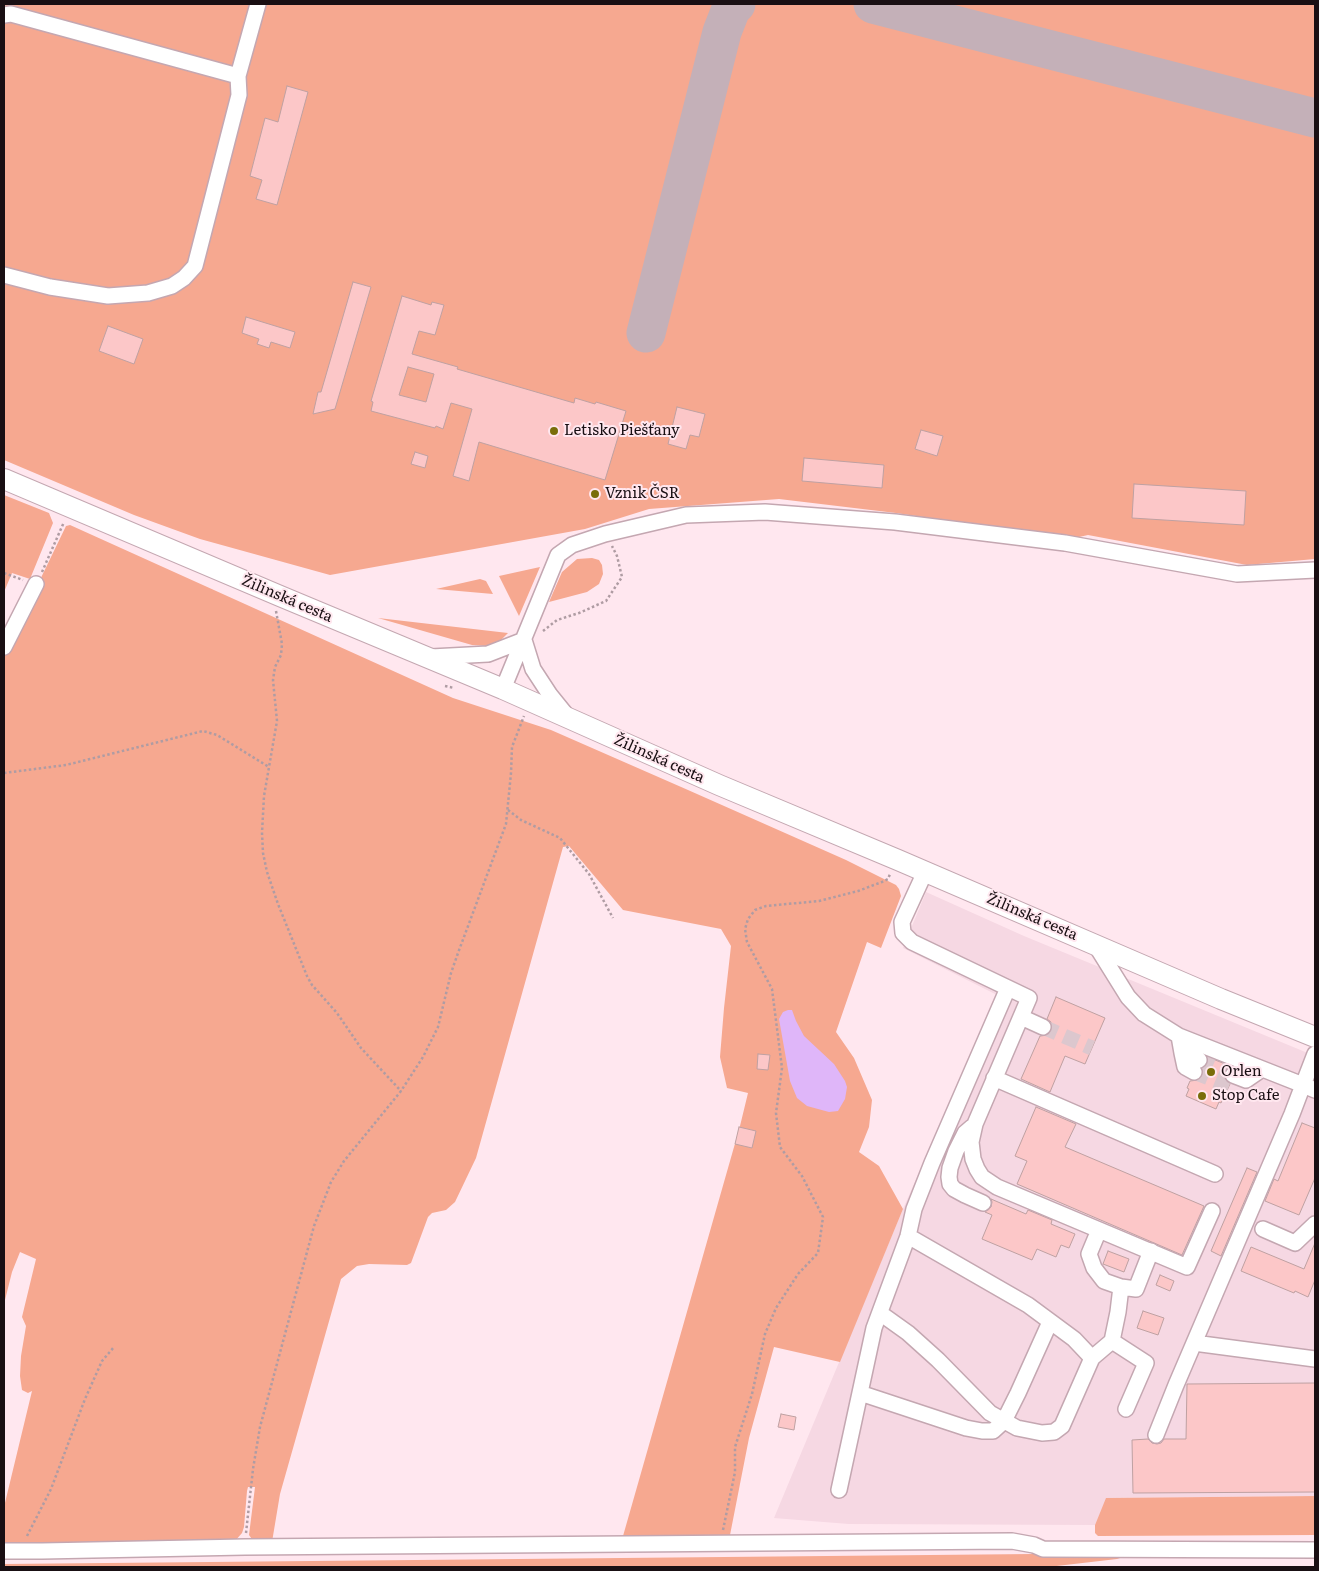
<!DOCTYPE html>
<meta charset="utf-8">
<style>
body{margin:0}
#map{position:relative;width:1319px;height:1571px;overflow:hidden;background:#ffe7ef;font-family:Literata,serif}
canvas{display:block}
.frame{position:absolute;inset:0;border:5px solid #190f13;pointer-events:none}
</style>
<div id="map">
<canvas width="1319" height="1571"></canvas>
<div class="frame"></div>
</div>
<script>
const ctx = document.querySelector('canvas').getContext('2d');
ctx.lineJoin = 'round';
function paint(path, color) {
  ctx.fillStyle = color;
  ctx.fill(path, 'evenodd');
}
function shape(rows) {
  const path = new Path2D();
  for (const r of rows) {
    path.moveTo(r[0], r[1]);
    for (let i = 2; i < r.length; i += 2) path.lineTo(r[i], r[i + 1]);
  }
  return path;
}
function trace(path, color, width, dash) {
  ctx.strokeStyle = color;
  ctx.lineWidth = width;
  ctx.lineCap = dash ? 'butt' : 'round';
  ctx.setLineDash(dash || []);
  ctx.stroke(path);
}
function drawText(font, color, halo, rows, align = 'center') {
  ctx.font = font + ' Literata,serif';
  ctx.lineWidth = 4;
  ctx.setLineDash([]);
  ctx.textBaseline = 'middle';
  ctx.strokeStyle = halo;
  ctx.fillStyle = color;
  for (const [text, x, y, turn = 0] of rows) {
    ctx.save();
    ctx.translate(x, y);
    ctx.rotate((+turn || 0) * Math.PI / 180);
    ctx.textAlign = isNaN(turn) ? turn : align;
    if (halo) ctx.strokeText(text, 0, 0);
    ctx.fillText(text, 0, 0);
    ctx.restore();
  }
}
paint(shape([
 [926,892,1024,936,1315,1056,1315,1496,1107,1498,1095,1525,849,1524,774,1518,903,1209,997,995,903,948]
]), '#f6d8e3');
paint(shape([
 [4,4,1315,4,1315,559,1247,565,1088,535,1070,539,896,513,779,499,649,509,585,529,330,575,200,539,134,515,4,460],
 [4,495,49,513,53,523,30,579,12,573,4,592],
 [70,525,453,698,551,730,688,790,846,860,896,885,899,889,901,896,881,948,867,942,836,1032,854,1058,872,1100,869,1127,859,1152,879,1166,903,1209,840,1362,774,1347,749,1438,730,1535,623,1536,740,1126,748,1093,727,1088,720,1057,724,1008,731,946,721,929,623,910,569,846,563,847,476,1158,455,1202,446,1210,432,1213,428,1217,411,1263,407,1265,369,1264,357,1266,341,1279,280,1494,272,1542,254,1542,249,1535,255,1487,248,1487,247,1491,244,1527,242,1533,235,1541,63,1545,4,1544,4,1507,32,1391,28,1393,22,1390,20,1376,21,1356,26,1326,22,1317,36,1259,20,1252,12,1272,4,1304,4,642,9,644,66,526],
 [592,558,599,560,602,565,603,574,599,584,587,592,549,602,562,572,577,559],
 [540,567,519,616,499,576],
 [480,579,486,581,493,594,436,589],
 [378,618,508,633,500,641,487,646,472,645],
 [1315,1496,1315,1535,1098,1536,1095,1533,1095,1525,1106,1498],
 [1136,1553,1117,1559,1048,1567,4,1567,4,1564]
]), '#f6a890');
paint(shape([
 [788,1010,792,1010,796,1021,804,1036,834,1064,845,1081,847,1087,845,1099,838,1111,829,1112,807,1106,797,1098,790,1081,779,1019,783,1012]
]), '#dfb6f9');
trace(shape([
 [873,4,1315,118],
 [646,333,722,32,731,9,736,4]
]), '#c4b0b8', 39);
const building = shape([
 [287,86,308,92,277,205,256,199,262,180,250,176,265,118,278,122,287,86],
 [353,282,371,287,335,409,313,414,318,392,321,392,353,282],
 [402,296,431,305,432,302,444,305,435,335,419,331,412,354,458,367,457,369,574,403,575,398,595,404,596,402,626,411,605,480,479,442,469,481,453,476,472,409,451,403,443,429,436,426,435,428,371,411,373,402,371,401,402,296],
 [408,367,434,374,426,402,399,395,408,367],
 [246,317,295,332,290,348,271,342,269,348,257,344,259,339,242,333,246,317],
 [108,326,143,339,134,364,99,351,108,326],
 [677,407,705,414,699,437,690,435,686,449,668,444,677,407],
 [921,430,943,436,937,456,915,449,921,430],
 [415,452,428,456,425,468,411,464,415,452],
 [804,458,884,465,882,488,802,481,804,458],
 [1134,484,1246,491,1244,525,1132,518,1134,484],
 [1056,997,1105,1018,1085,1064,1065,1056,1050,1092,1021,1079,1040,1036,1048,1035,1052,1030,1051,1022,1047,1019,1056,997],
 [758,1054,770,1055,768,1070,757,1069,758,1054],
 [1208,1057,1230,1066,1224,1071,1224,1076,1225,1080,1230,1084,1221,1103,1219,1102,1216,1109,1186,1096,1189,1089,1187,1088,1190,1081,1198,1080,1202,1077,1203,1072,1202,1068,1207,1064,1208,1057],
 [1036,1107,1076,1124,1065,1147,1204,1206,1182,1255,1017,1184,1027,1161,1015,1156,1036,1107],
 [1302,1123,1315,1128,1315,1178,1299,1215,1265,1201,1274,1179,1278,1181,1302,1123],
 [739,1127,756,1131,752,1148,735,1144,739,1127],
 [1247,1168,1257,1172,1221,1256,1211,1251,1247,1168],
 [991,1199,1026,1214,1028,1210,1052,1220,1051,1224,1075,1234,1069,1248,1061,1245,1056,1257,1037,1249,1032,1260,982,1239,992,1215,985,1212,991,1207,992,1202,991,1199],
 [1315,1243,1315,1280,1308,1297,1295,1291,1294,1293,1241,1271,1251,1247,1304,1269,1315,1243],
 [1108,1251,1129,1259,1124,1272,1103,1264,1108,1251],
 [1160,1275,1174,1281,1170,1291,1156,1285,1160,1275],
 [1143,1311,1164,1318,1158,1335,1137,1328,1143,1311],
 [1315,1383,1315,1492,1133,1493,1132,1440,1148,1439,1152,1443,1157,1444,1161,1443,1164,1439,1186,1439,1187,1384,1315,1383],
 [781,1414,796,1417,794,1430,778,1427,781,1414]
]);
paint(building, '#fcc7c8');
trace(building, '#bfa1a2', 1);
trace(shape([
 [1043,1027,1092,1048],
 [1199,1060,1233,1075],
 [1194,1072,1229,1086]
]), '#dcc7ce', 15, [15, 8]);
const minor = shape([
 [4,15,11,14,238,76,258,4],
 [4,275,50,287,108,296,148,293,172,286,184,278,195,266,239,95,238,76],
 [4,647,36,584],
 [431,657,488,654,524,640,533,669,550,695,567,716],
 [503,689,558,555,572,545,605,534,686,515,765,512,895,522,1065,543,1237,574,1315,570],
 [925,872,902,922,903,933,912,942,1029,998,975,1124,971,1142,973,1159,977,1169,982,1177,997,1187,1187,1267,1212,1211],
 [1095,944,1128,997,1144,1014,1179,1036,1303,1085,1315,1054],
 [1021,1017,1043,1027],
 [1179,1036,1182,1053,1199,1060],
 [1182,1053,1185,1067,1194,1072],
 [1233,1075,1246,1080,1262,1069],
 [994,1078,1215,1174],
 [972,1127,965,1133,956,1151,950,1168,949,1177,950,1184,954,1189,965,1195,983,1203],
 [1263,1229,1295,1243,1315,1224],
 [1099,1230,1089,1254,1094,1268,1104,1281,1121,1287],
 [880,1313,908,1333,938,1360,990,1413,1017,1428,1042,1433,1054,1432,1062,1426,1092,1358,1074,1339,1028,1305,908,1236],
 [1112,1341,1118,1312,1121,1287,1136,1289,1151,1251],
 [1194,1343,1315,1359],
 [1092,1358,1112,1341,1146,1363,1126,1409],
 [860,1393,966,1428,982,1431,993,1431,1004,1421,1018,1393,1050,1322],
 [1156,1435,1176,1385,1292,1114,1303,1085,1315,1090],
 [839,1490,874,1328,908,1236,914,1209,932,1163,1008,988],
 [4,1551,42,1551,245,1547,1012,1541,1034,1545,1043,1549,1315,1550]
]);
const major = shape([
 [4,479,280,596,503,689,719,785,898,860,1221,999,1315,1037]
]);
trace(minor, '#c4a7b1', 18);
trace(major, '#c4a7b1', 22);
trace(shape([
 [42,572,64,522],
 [4,573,23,580],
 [276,611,282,644,281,655,275,667,273,680,277,721,264,796,262,833,263,853,267,872,278,904,307,976,312,985,337,1013,361,1048,401,1091],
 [543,631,557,620,579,613,606,601,622,577,617,556,612,546],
 [445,686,454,688],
 [4,773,66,765,203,731,217,735,269,767],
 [508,810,521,820,560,838,589,874,613,918],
 [723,1530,735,1472,735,1447,752,1394,765,1334,776,1308,798,1274,818,1253,823,1217,802,1176,780,1147,776,1113,782,1068,772,989,747,942,745,929,748,919,755,910,766,906,819,901,858,891,882,882,888,879,890,874],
 [246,1533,253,1469,260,1427,314,1226,331,1182,344,1161,401,1091,423,1057,438,1027,451,973,458,953,506,824,511,773,512,747,524,716],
 [27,1536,51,1489,85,1399,102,1361,114,1347]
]), '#af9ca3', 2.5, [2.5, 2.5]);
trace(minor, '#fff', 15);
trace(major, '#fff', 20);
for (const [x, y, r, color] of [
 [554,431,5,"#796d09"],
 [595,494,5,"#796d09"],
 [1211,1072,5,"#796d09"],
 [1202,1096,5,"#796d09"]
]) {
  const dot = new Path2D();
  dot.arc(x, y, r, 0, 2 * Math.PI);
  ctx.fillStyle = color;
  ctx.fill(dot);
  trace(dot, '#ffe7ef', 2);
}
drawText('15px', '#190f13', '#ffe7ef', [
 ["Letisko Piešťany",564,431],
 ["Vznik ČSR",605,494],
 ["Orlen",1221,1072],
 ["Stop Cafe",1212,1096]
], 'left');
drawText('15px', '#190f13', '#ffe7ef', [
 ["Žilinská cesta",287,599,23],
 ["Žilinská cesta",659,759,24],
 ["Žilinská cesta",1032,917,23]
]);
</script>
